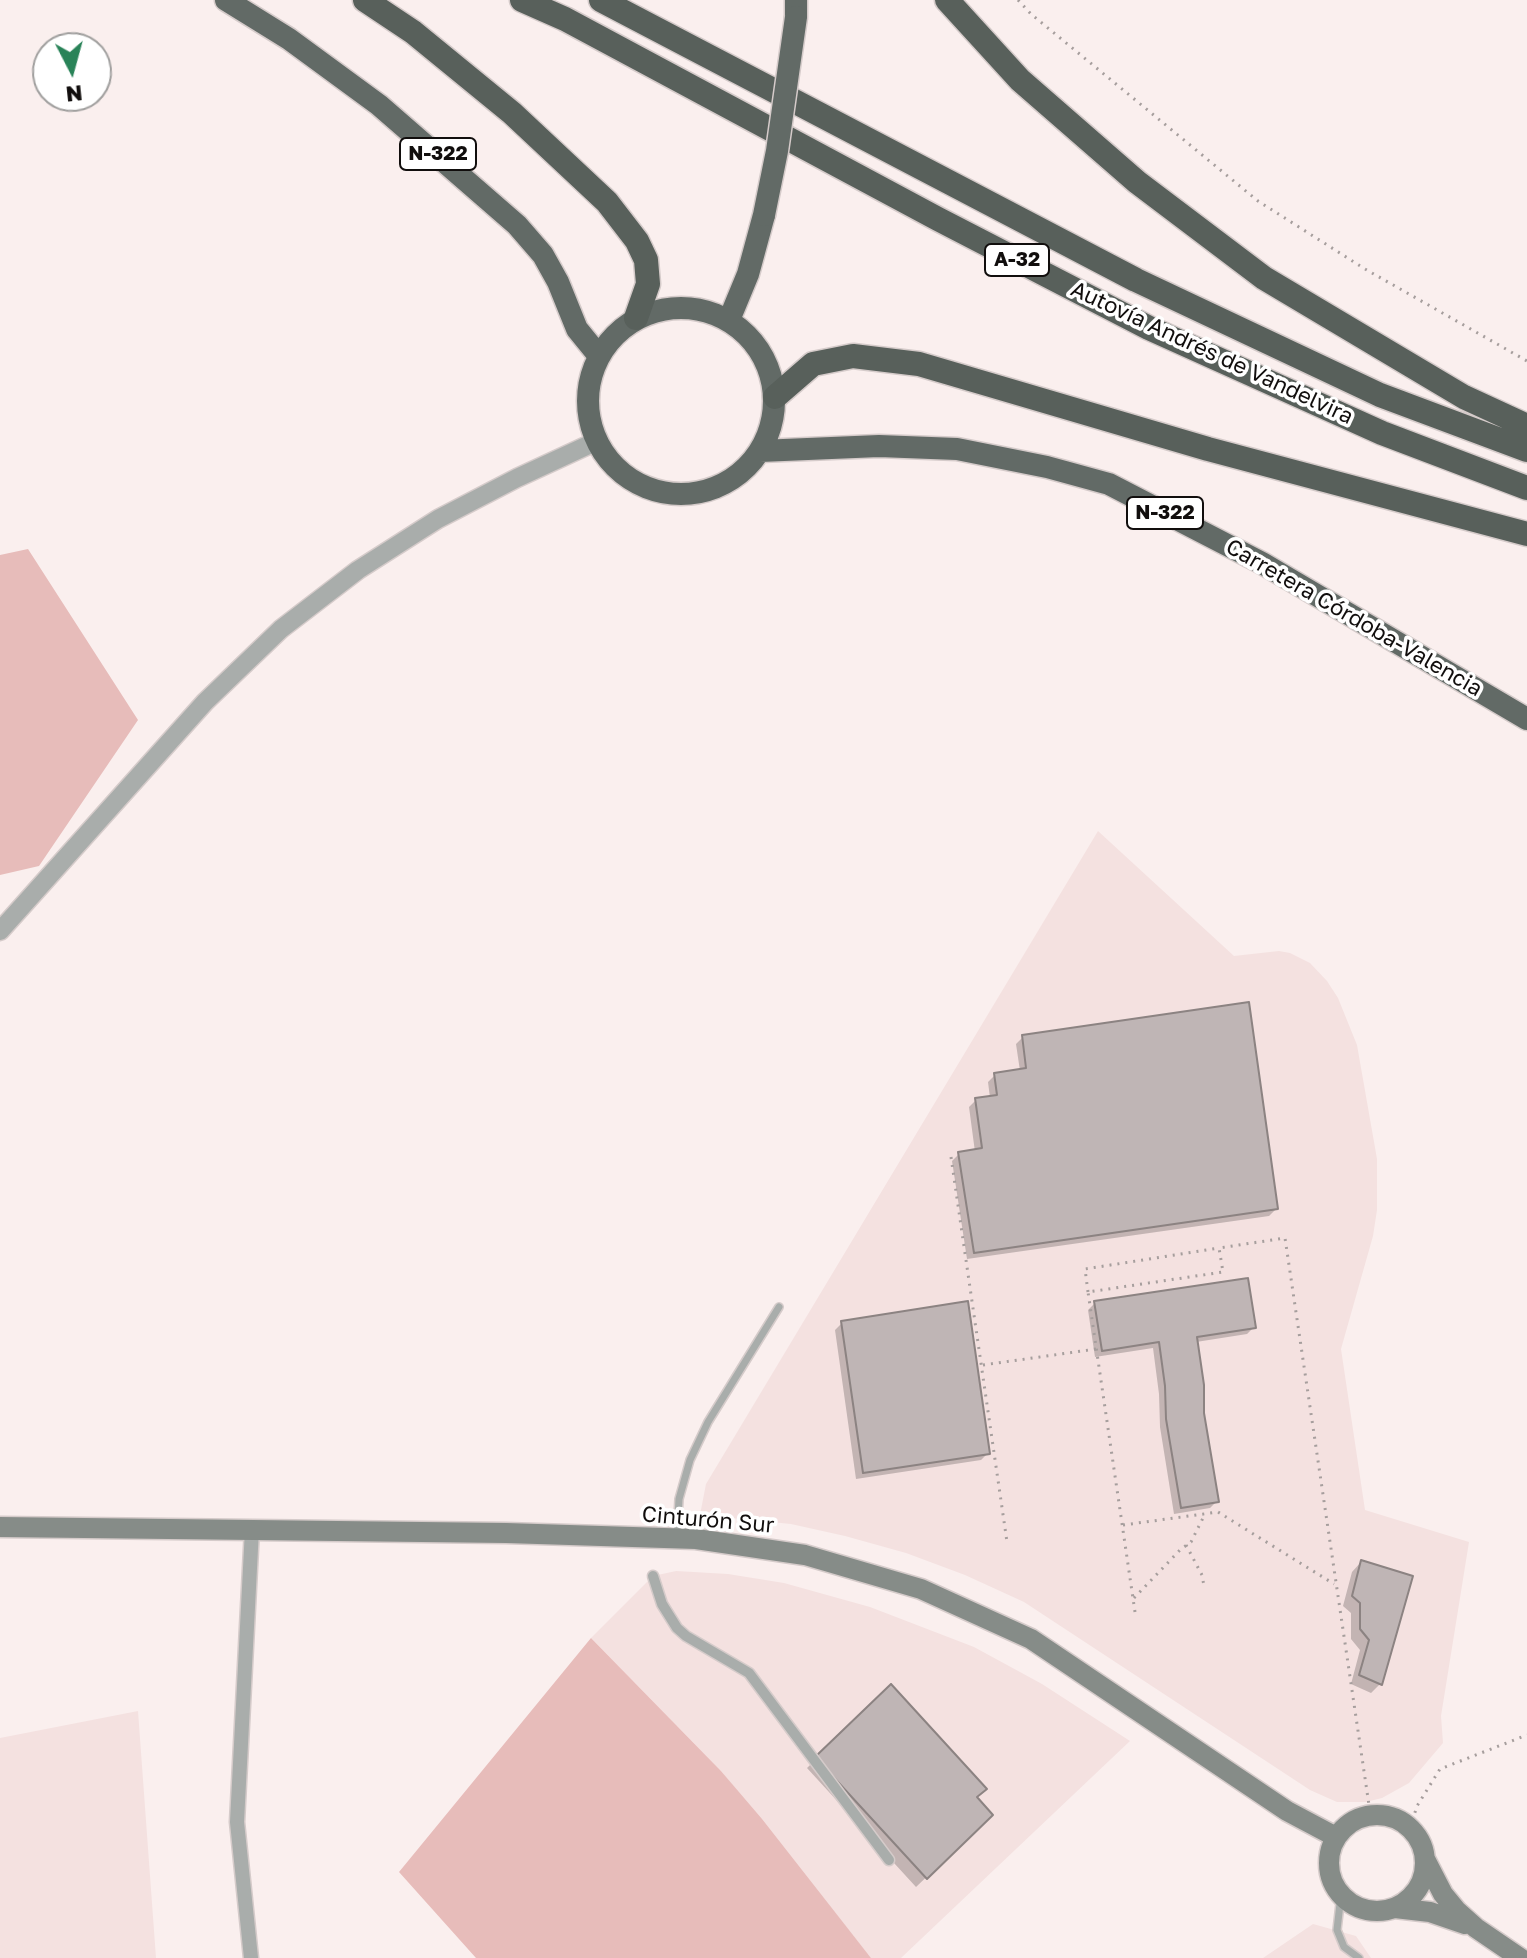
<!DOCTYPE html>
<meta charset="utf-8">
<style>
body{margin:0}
#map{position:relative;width:1527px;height:1958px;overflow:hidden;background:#faefee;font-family:"Golos Text",sans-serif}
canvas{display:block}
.north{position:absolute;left:32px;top:32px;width:80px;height:80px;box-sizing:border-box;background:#fff;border:2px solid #a09f9e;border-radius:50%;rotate:174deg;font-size:22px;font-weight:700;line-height:32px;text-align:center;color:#110e0d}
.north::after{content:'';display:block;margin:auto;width:28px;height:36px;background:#298358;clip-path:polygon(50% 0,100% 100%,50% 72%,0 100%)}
</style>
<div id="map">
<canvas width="1527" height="1958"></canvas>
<div class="north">N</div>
</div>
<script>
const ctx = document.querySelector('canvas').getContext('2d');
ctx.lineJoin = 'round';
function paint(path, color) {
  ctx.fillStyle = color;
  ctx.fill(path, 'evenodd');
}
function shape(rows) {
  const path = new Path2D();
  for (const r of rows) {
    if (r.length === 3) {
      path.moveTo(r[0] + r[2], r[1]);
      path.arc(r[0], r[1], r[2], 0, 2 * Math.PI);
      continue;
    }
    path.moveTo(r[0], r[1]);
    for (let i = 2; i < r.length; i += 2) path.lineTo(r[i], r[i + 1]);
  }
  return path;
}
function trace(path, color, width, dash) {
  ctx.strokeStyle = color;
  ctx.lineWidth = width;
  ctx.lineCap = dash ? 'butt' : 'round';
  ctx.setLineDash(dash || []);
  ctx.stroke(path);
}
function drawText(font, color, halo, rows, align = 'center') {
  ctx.font = font + ' "Golos Text",sans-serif';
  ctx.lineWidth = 7;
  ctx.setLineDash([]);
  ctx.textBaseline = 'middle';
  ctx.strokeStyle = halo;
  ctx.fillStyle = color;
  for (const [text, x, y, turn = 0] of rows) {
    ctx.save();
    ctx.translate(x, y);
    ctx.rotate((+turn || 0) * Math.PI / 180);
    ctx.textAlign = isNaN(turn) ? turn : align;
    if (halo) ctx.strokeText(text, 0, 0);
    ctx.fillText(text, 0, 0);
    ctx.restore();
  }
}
paint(shape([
 [1098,831,1234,956,1279,951,1290,953,1310,963,1327,981,1338,998,1357,1045,1377,1159,1377,1210,1373,1236,1341,1349,1365,1510,1469,1542,1441,1716,1443,1743,1409,1783,1382,1798,1366,1802,1337,1802,1310,1790,1024,1602,965,1575,906,1553,845,1536,791,1524,700,1515,706,1484],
 [676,1571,728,1574,784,1583,870,1607,974,1647,1042,1684,1130,1741,901,1958,871,1958,721,1771,591,1638,653,1576],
 [138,1711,156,1958,0,1958,0,1738],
 [1313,1924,1356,1936,1371,1958,1263,1958]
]), '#f4e1e0');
paint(shape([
 [28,549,138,720,39,866,0,875,0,555],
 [591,1638,721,1771,762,1819,871,1958,476,1958,399,1872]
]), '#e7bcba');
paint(shape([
 [1023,1037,1276,1209,1269,1216,967,1259,952,1161,959,1154,975,1152,969,1107,976,1100,990,1098,988,1082,995,1075,1020,1071,1016,1044],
 [1095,1303,1254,1327,1247,1334,1196,1342,1202,1413,1217,1501,1210,1508,1174,1514,1160,1427,1159,1394,1153,1348,1095,1357,1088,1310],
 [842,1323,988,1453,981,1460,856,1479,835,1330],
 [1361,1562,1380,1684,1371,1693,1351,1684,1360,1650,1351,1639,1351,1613,1343,1606,1352,1572],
 [891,1686,991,1815,916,1887,807,1768]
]), '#0003');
const building = shape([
 [1249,1002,1278,1209,974,1253,958,1152,982,1148,975,1098,997,1095,994,1073,1026,1068,1022,1035,1249,1002],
 [1248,1278,1256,1328,1197,1337,1204,1385,1204,1413,1219,1502,1181,1508,1166,1419,1165,1386,1159,1342,1102,1351,1094,1301,1248,1278],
 [968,1301,990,1454,863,1473,841,1321,968,1301],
 [1361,1560,1413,1576,1382,1685,1359,1675,1369,1640,1360,1629,1360,1603,1352,1596,1361,1560],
 [891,1684,987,1789,977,1797,993,1815,927,1879,815,1757,891,1684]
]);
paint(building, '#bfb5b5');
trace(building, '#8c8382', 2);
const service = shape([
 [677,1536,679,1499,690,1460,708,1422,779,1307],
 [1341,1895,1337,1930,1344,1947,1359,1958]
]);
const pedestrian = shape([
 [653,1576,662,1604,677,1628,686,1636,749,1673,889,1860]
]);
const minor = shape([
 [251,1958,237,1822,252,1529]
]);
const tertiary = shape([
 [0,931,205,702,281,629,358,570,438,519,517,478,597,441]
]);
const secondary = shape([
 [0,1527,506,1533,696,1539,805,1555,921,1589,1031,1639,1287,1811,1336,1837],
 [1377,1863,48],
 [1425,1859,1443,1894,1457,1911,1476,1928,1520,1958],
 [1395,1908,1430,1912,1465,1924]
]);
const trunk = shape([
 [226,0,289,39,379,105,517,225,543,255,558,282,577,329,599,356],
 [796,17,796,0],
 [681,401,93],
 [729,320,748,274,764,215],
 [760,451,879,446,957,449,1047,467,1109,484,1262,563,1527,719]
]);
const motorway = shape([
 [365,0,413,32,512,113,607,202,637,241,646,260,648,284,636,318],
 [522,0,565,19,938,219,1149,328,1382,433,1527,488],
 [601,0,1136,280,1380,395,1527,450],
 [947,0,1020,80,1137,182,1264,278,1464,397,1527,426],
 [775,397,813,364,853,356,919,364,1208,449,1527,534]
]);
trace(service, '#d5cbca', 10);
trace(pedestrian, '#d5cbca', 13);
trace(minor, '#d5cbca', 17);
trace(tertiary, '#d5cbca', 21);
trace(secondary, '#d5cbca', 23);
trace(trunk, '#d5cbca', 25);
trace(motorway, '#d5cbca', 27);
trace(shape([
 [1018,0,1031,14,1258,201,1365,269,1527,361],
 [951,1157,1007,1542],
 [1088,1292,1085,1269,1219,1248],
 [983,1365,1096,1349],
 [1123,1525,1218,1512,1334,1584],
 [1186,1545,1202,1575,1204,1586],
 [1134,1598,1181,1549,1191,1542,1205,1514],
 [1135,1612,1088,1292,1223,1272,1219,1248,1285,1238,1369,1805],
 [1410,1828,1417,1806,1440,1769,1527,1735]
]), '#a69e9d', 3, [2, 6]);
trace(service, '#a9adab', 7);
trace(pedestrian, '#a9adab', 10);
trace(minor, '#a9adab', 14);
trace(tertiary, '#a9adab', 18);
trace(secondary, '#868c88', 20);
trace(trunk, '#626a66', 22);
trace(motorway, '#58605b', 24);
const trunkBridge = shape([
 [764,215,777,151,796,17]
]);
trace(trunkBridge, '#d5cbca', 25, []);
trace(trunkBridge, '#626a66', 22);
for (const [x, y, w] of [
 [438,154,76],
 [1017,260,64],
 [1165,513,76]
]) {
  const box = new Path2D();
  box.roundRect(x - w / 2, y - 16, w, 32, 6);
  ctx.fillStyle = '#fff';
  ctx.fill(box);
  trace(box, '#110e0d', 2);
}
drawText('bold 20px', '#110e0d', null, [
 ["N-322",438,154],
 ["A-32",1017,260],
 ["N-322",1165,513]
]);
drawText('22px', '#110e0d', '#fff', [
 ["Autovía Andrés de Vandelvira",1212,353,25],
 ["Carretera Córdoba-Valencia",1354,618,30],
 ["Cinturón Sur",708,1520,5]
]);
</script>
